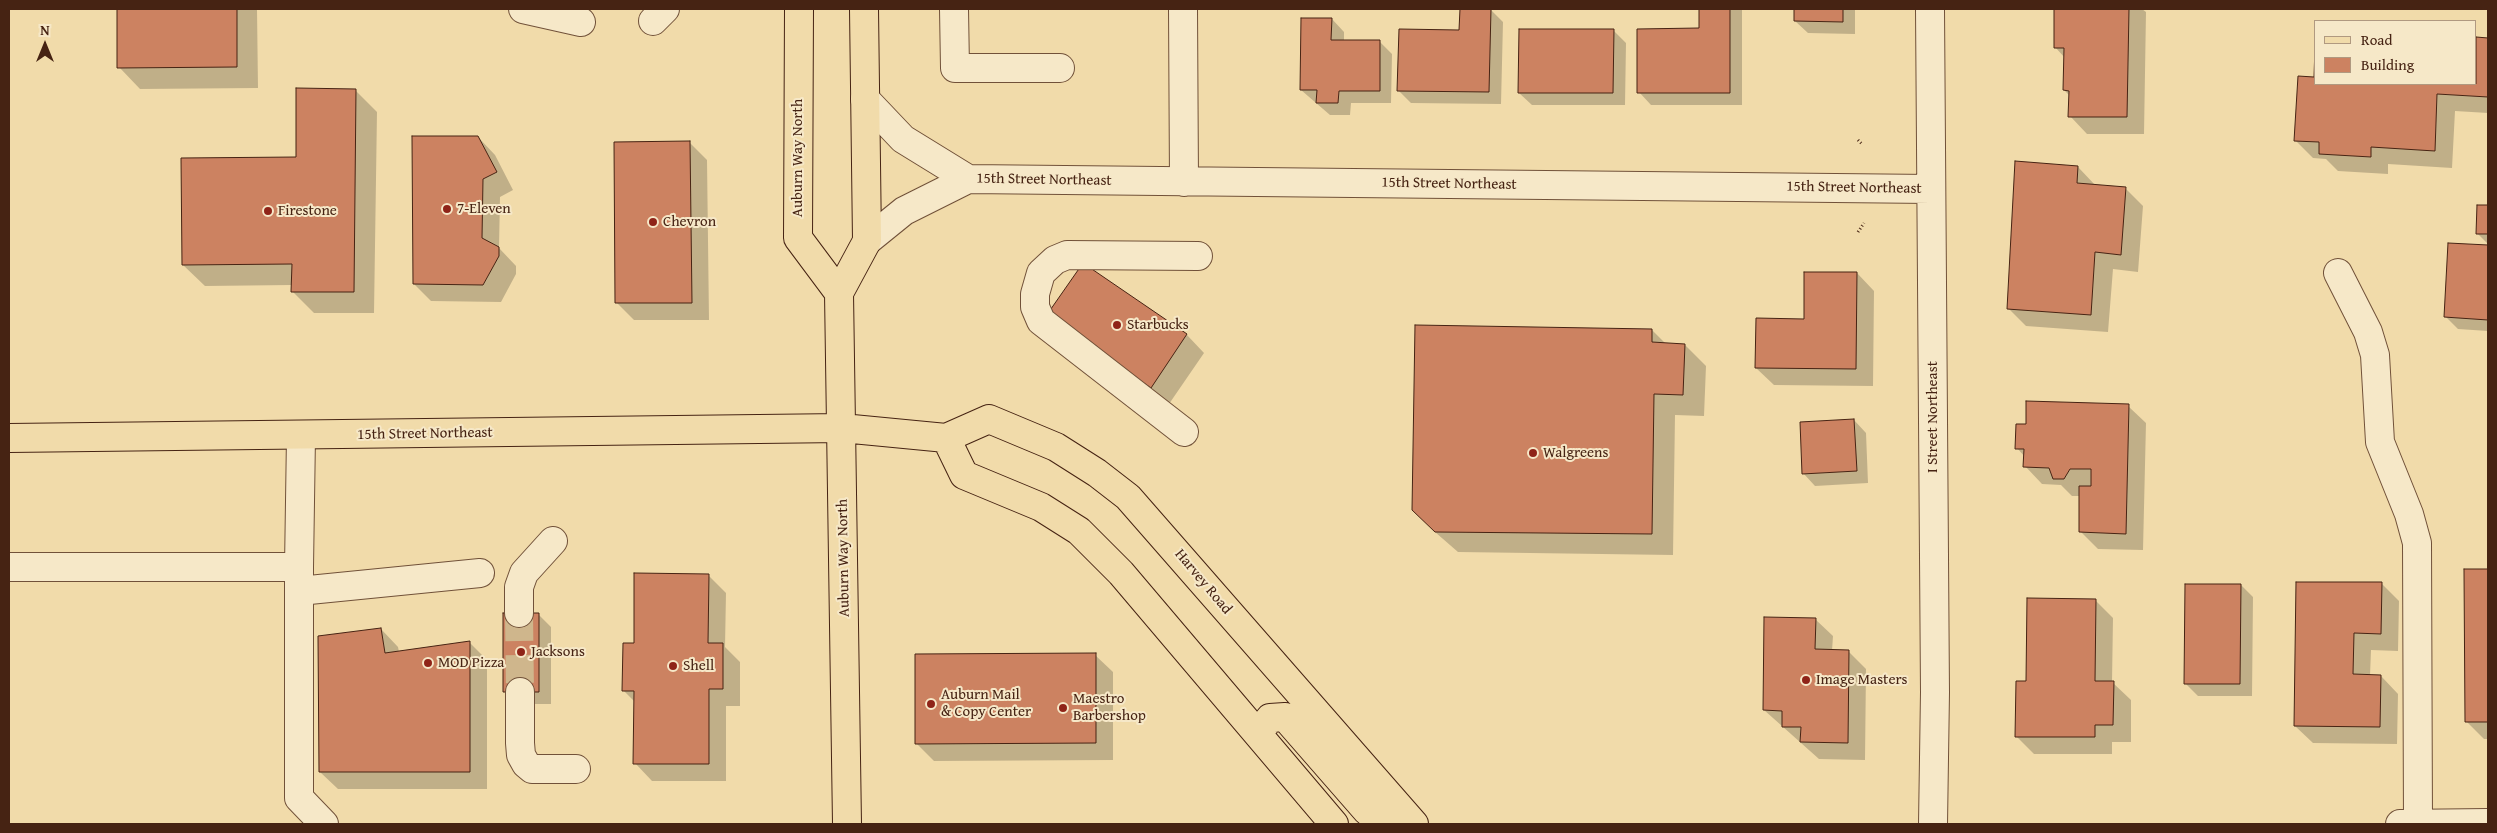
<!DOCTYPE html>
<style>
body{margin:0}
#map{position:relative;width:2497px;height:833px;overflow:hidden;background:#f1dbaa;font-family:"Gentium Book Plus",serif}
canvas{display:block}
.frame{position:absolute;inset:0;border:10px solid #462313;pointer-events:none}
.legend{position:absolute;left:2314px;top:20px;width:162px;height:65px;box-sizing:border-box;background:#f6e8c8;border:1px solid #b09980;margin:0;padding:6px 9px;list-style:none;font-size:15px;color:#462313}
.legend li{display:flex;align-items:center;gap:10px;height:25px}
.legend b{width:25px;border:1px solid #b09980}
.north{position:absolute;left:20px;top:20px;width:50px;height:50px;-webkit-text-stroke:4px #f6e8c8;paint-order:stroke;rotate:0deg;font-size:14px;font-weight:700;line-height:20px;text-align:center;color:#462313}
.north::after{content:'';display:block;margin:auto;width:18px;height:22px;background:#462313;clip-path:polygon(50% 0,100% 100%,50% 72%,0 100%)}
</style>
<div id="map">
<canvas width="2497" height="833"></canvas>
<div class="frame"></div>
<ul class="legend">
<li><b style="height:6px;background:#f1dbaa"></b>Road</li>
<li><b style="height:14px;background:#cc8261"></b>Building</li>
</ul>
<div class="north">N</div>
</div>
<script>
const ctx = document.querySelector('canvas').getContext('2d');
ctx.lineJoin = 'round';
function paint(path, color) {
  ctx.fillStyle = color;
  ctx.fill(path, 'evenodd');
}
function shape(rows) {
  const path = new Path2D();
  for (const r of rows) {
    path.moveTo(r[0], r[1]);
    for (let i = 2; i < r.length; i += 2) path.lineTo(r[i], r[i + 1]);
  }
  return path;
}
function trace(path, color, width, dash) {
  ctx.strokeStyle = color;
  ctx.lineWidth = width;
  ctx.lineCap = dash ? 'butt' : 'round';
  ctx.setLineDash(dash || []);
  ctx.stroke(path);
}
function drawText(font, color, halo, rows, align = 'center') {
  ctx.font = font + ' "Gentium Book Plus",serif';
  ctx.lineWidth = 4;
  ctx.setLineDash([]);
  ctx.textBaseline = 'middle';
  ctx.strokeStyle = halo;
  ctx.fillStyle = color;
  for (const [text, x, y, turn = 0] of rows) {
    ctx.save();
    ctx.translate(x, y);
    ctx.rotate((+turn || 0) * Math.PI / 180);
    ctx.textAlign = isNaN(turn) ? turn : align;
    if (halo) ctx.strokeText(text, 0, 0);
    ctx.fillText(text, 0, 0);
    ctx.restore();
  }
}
paint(shape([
 [118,9,257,9,258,88,140,89,119,67],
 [1700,9,1742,9,1742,105,1651,105,1639,92,1700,29],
 [1795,9,1855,9,1855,34,1808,33,1795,21],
 [2056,9,2142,9,2146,12,2144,134,2087,134,2070,116,2070,96,2064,90,2065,58,2055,47],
 [1491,10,1503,22,1501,104,1411,103,1398,90,1460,31],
 [1332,19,1344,32,1344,41,1380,42,1392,54,1391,103,1351,103,1350,115,1330,115,1301,90],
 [1613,30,1626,43,1625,105,1532,105,1519,93],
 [2476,39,2488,39,2488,113,2455,111,2452,168,2388,164,2388,174,2338,171,2326,159,2313,158,2296,141,2315,78,2316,60,2316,84,2476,84],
 [355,90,377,112,374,313,314,313,292,291,292,285,205,286,183,265,297,158],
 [478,137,495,155,513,190,500,197,499,248,516,266,516,274,501,302,431,301,414,284],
 [689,142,707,160,709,320,634,320,617,303],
 [2078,167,2096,186,2125,188,2143,206,2138,272,2113,269,2108,332,2026,326,2008,308],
 [2478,206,2488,206,2488,244,2477,233],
 [2449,244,2488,247,2488,331,2458,329,2446,317],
 [1083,265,1187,335,1204,353,1169,404,1065,333],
 [1857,273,1874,291,1873,386,1774,385,1756,368],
 [1652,330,1666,344,1685,345,1706,366,1704,416,1675,415,1673,555,1458,552,1435,532],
 [2128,406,2146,423,2143,550,2098,549,2080,531,2080,496,2072,496,2061,485,2042,484,2025,466,2025,457,2017,448,2027,426],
 [1854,420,1866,433,1868,483,1815,486,1803,473],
 [2465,570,2488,570,2488,739,2484,739,2467,722],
 [708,575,726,593,725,647,740,662,740,706,726,706,726,781,652,781,635,763,635,702,623,690,635,645],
 [2382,584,2399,601,2398,651,2371,650,2370,676,2381,676,2398,694,2397,744,2313,743,2295,726],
 [2241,585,2253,597,2252,696,2198,696,2185,683],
 [2095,600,2113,618,2112,682,2131,700,2131,742,2112,742,2112,754,2034,754,2016,736,2027,682],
 [538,614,551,627,551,704,516,704,504,691],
 [1815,619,1833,636,1832,651,1848,651,1866,669,1865,760,1819,759,1764,710],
 [381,629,398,647,399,652,470,643,487,660,487,789,338,789,320,772],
 [1095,655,1113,672,1113,760,934,761,916,743]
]), '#0003');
const building = shape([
 [117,9,237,9,237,67,117,68,117,9],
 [1460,9,1491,9,1489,92,1397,91,1399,29,1459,30,1460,9],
 [1699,9,1730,9,1730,93,1637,93,1637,29,1699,28,1699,9],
 [1794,9,1843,9,1843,22,1794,21,1794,9],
 [2054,9,2129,9,2127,117,2068,117,2069,91,2063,90,2064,48,2054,48,2054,9],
 [1301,18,1332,18,1331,40,1380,40,1380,91,1339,91,1338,103,1316,103,1317,90,1300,90,1301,18],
 [1519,29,1614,29,1613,93,1518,93,1519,29],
 [2476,37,2488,38,2488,97,2437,94,2435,151,2371,147,2371,157,2319,154,2319,142,2294,141,2298,76,2314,77,2315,46,2316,84,2476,84,2476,37],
 [296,88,356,89,354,292,291,292,292,264,182,265,181,158,296,157,296,88],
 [412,136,478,136,497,172,483,179,482,238,499,247,499,256,483,285,413,284,412,136],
 [690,141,692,303,615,303,614,142,690,141],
 [2015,161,2078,166,2077,183,2126,187,2121,255,2095,252,2091,315,2007,309,2015,161],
 [2477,205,2488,205,2488,234,2476,234,2477,205],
 [2448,243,2488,245,2488,320,2444,317,2448,243],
 [1083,263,1187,334,1151,388,1046,316,1083,263],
 [1804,272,1857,272,1856,369,1755,368,1756,318,1804,319,1804,272],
 [1415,325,1652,329,1652,342,1685,344,1683,395,1654,394,1652,534,1435,532,1412,510,1415,325],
 [2026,401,2129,404,2126,534,2079,532,2079,486,2091,486,2091,469,2070,469,2064,479,2053,479,2049,468,2023,467,2024,449,2015,449,2016,424,2026,424,2026,401],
 [1854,419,1857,471,1802,474,1800,422,1854,419],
 [2464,569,2488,569,2488,722,2465,722,2464,569],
 [634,573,709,574,708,643,723,643,723,689,709,689,709,764,633,764,634,691,622,691,623,643,634,643,634,573],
 [2296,582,2382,582,2381,634,2354,633,2353,674,2381,675,2380,727,2294,726,2296,582],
 [2185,584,2241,584,2240,684,2184,684,2185,584],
 [2027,598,2096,599,2095,681,2114,681,2113,725,2095,725,2095,737,2015,737,2016,681,2026,681,2027,598],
 [503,613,539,613,539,692,503,692,503,613],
 [1764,617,1816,618,1815,649,1849,650,1848,743,1800,742,1801,727,1782,727,1782,711,1763,710,1764,617],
 [381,628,385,653,470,641,470,772,319,772,318,636,381,628],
 [1096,653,1096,743,915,744,915,654,1096,653]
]);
paint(building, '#cc8261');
trace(building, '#462313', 1);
trace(shape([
 [519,613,520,692]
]), '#cfb68c', 28, [28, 14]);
const minor = shape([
 [523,9,581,22],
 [954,9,955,68,1060,68],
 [1183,9,1184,182],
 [1930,9,1935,692,1933,824],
 [653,21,665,9],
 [865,99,903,139,968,179,904,211,867,241],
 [968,179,1931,189],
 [2338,273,2368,332,2375,355,2380,442,2409,514,2417,543,2418,824],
 [1184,432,1041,321,1035,307,1035,294,1041,273,1055,260,1067,255,1198,256],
 [9,567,299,567,301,436],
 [299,567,299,798,324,824],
 [299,591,480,573],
 [519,613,519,587,524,573,553,541],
 [520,692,520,743,521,755,526,764,532,769,576,769],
 [2400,824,2488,823]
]);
const major = shape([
 [799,9,798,238,839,293],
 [9,438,842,428,946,438,989,419,1056,447,1097,473,1128,497,1414,824],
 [946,438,964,475,1041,507,1079,531,1121,573,1334,824],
 [1258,733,1270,718,1285,717,1367,811,1406,824],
 [847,824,839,293,867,241,864,9]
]);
trace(minor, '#715139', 30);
trace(major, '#462313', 30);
trace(shape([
 [1858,140,1862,144],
 [1858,232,1864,223]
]), '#462313', 3, [1, 2.5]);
trace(minor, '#f6e8c8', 28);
trace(major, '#f1dbaa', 28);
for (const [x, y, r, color] of [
 [447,209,5,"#8f2418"],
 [268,211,5,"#8f2418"],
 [653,222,5,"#8f2418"],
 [1117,325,5,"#8f2418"],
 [1533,453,5,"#8f2418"],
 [521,652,5,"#8f2418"],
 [428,663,5,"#8f2418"],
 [673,666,5,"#8f2418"],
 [1806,680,5,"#8f2418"],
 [931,704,5,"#8f2418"],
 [1063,708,5,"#8f2418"]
]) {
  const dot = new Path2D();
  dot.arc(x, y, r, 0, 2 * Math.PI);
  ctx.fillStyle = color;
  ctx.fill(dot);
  trace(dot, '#f6e8c8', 2);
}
drawText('15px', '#462313', '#f6e8c8', [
 ["Auburn Way North",798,158,-90],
 ["15th Street Northeast",1044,180,1],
 ["15th Street Northeast",1449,184,1],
 ["15th Street Northeast",1854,188,1],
 ["I Street Northeast",1933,417,-90],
 ["15th Street Northeast",425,434,-1],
 ["Auburn Way North",844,558,-91],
 ["Harvey Road",1203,582,50]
]);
drawText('15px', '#462313', '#f6e8c8', [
 ["7-Eleven",457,209],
 ["Firestone",278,211],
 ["Chevron",663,222],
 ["Starbucks",1127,325],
 ["Walgreens",1543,453],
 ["Jacksons",531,652],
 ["MOD Pizza",438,663],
 ["Shell",683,666],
 ["Image Masters",1816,680],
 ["Auburn Mail",941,695],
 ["& Copy Center",941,712],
 ["Maestro",1073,699],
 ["Barbershop",1073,716]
], 'left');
</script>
